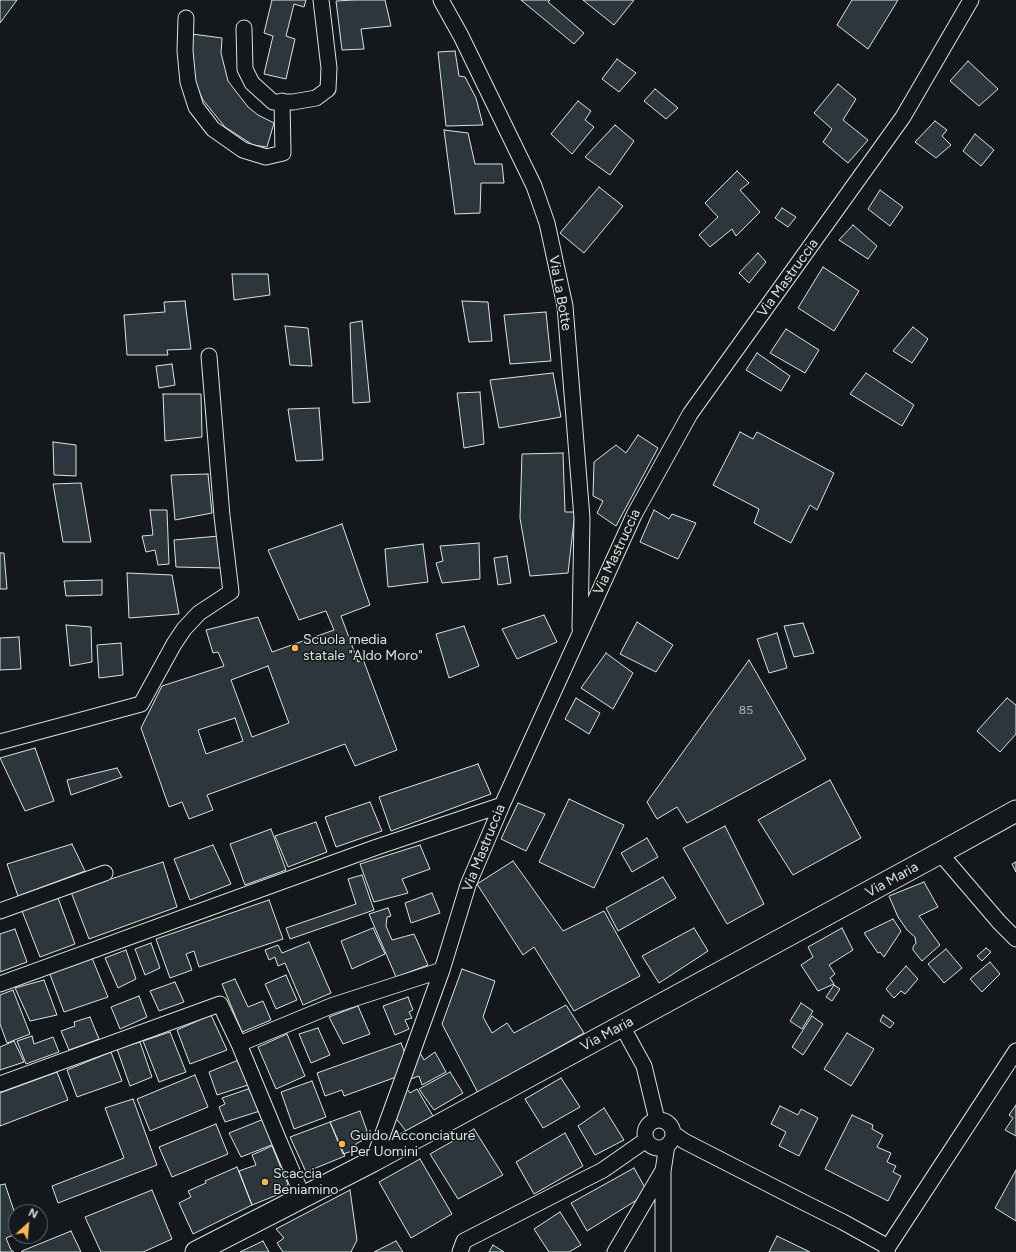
<!DOCTYPE html>
<style>
body{margin:0}
#map{position:relative;width:1016px;height:1252px;overflow:hidden;background:#14181c;font-family:Figtree,sans-serif}
canvas{display:block}
.north{position:absolute;left:8px;top:1204px;width:40px;height:40px;box-sizing:border-box;background:#14181c;border:1px solid #626a69;border-radius:50%;rotate:26deg;font-size:11px;font-weight:700;line-height:16px;text-align:center;color:#d8e6dc}
.north::after{content:'';display:block;margin:auto;width:14px;height:18px;background:#ffb74d;clip-path:polygon(50% 0,100% 100%,50% 72%,0 100%)}
</style>
<div id="map">
<canvas width="1016" height="1252"></canvas>
<div class="north">N</div>
</div>
<script>
const ctx = document.querySelector('canvas').getContext('2d');
ctx.lineJoin = 'round';
function paint(path, color) {
  ctx.fillStyle = color;
  ctx.fill(path, 'evenodd');
}
function shape(rows) {
  const path = new Path2D();
  for (const r of rows) {
    if (r.length === 3) {
      path.moveTo(r[0] + r[2], r[1]);
      path.arc(r[0], r[1], r[2], 0, 2 * Math.PI);
      continue;
    }
    path.moveTo(r[0], r[1]);
    for (let i = 2; i < r.length; i += 2) path.lineTo(r[i], r[i + 1]);
  }
  return path;
}
function trace(path, color, width, dash) {
  ctx.strokeStyle = color;
  ctx.lineWidth = width;
  ctx.lineCap = dash ? 'butt' : 'round';
  ctx.setLineDash(dash || []);
  ctx.stroke(path);
}
function drawText(font, color, halo, rows, align = 'center') {
  ctx.font = font + ' Figtree,sans-serif';
  ctx.lineWidth = 3;
  ctx.setLineDash([]);
  ctx.textBaseline = 'middle';
  ctx.strokeStyle = halo;
  ctx.fillStyle = color;
  for (const [text, x, y, turn = 0] of rows) {
    ctx.save();
    ctx.translate(x, y);
    ctx.rotate((+turn || 0) * Math.PI / 180);
    ctx.textAlign = isNaN(turn) ? turn : align;
    if (halo) ctx.strokeText(text, 0, 0);
    ctx.fillText(text, 0, 0);
    ctx.restore();
  }
}
const building = shape([
 [0,0,17,0,0,23,0,0],
 [272,0,306,0,304,7,294,4,286,36,295,39,286,79,264,74,273,36,264,33,272,0],
 [354,0,385,0,391,26,361,29,364,49,342,50,336,1,354,0],
 [521,0,550,0,548,2,584,33,574,44,521,0],
 [583,0,634,0,614,25,583,0],
 [852,0,898,0,868,49,837,25,852,0],
 [192,34,222,38,221,53,228,81,248,107,258,115,274,123,267,147,253,145,225,127,203,100,197,87,193,74,192,34],
 [455,51,459,76,465,77,476,98,483,125,446,126,438,52,455,51],
 [617,59,636,73,619,92,602,79,617,59],
 [968,61,998,89,979,106,950,81,968,61],
 [838,84,856,99,843,120,868,140,848,163,823,142,832,129,814,113,838,84],
 [655,89,678,108,666,119,644,101,655,89],
 [578,101,591,111,585,120,594,127,572,154,551,134,578,101],
 [935,121,947,130,942,136,951,145,936,158,915,142,935,121],
 [615,125,634,141,610,175,585,157,615,125],
 [444,130,468,133,475,164,502,164,504,183,481,183,480,213,455,214,444,130],
 [975,134,994,150,981,166,963,151,975,134],
 [737,171,749,183,740,190,760,212,736,236,732,229,710,247,699,235,718,217,705,203,737,171],
 [599,187,623,206,584,253,560,233,599,187],
 [880,190,903,207,890,226,868,209,880,190],
 [782,208,796,217,788,227,775,218,782,208],
 [853,225,877,246,868,259,839,240,853,225],
 [758,253,766,262,749,283,739,273,758,253],
 [823,267,859,291,834,331,798,308,823,267],
 [232,274,268,274,270,295,234,300,232,274],
 [185,301,191,349,167,350,168,355,127,355,124,315,165,312,164,302,185,301],
 [462,301,488,302,492,341,469,342,462,301],
 [546,312,551,361,510,364,504,315,546,312],
 [362,321,370,402,353,403,350,323,362,321],
 [285,326,308,328,312,366,290,365,285,326],
 [913,327,928,339,912,363,893,351,913,327],
 [786,329,819,350,805,373,770,353,786,329],
 [757,353,790,376,781,391,746,370,757,353],
 [172,364,175,385,159,388,156,366,172,364],
 [553,373,561,417,499,428,490,380,553,373],
 [866,373,914,405,902,426,850,394,866,373],
 [480,392,484,444,464,448,457,393,480,392],
 [163,394,201,394,202,437,165,441,163,394],
 [319,408,323,460,296,461,288,409,319,408],
 [740,432,753,439,757,432,834,473,817,510,810,505,791,543,754,523,759,509,713,485,740,432],
 [638,435,658,448,616,526,597,513,603,501,593,496,594,462,616,445,626,453,638,435],
 [53,442,76,445,76,476,54,475,53,442],
 [563,453,565,512,575,512,568,573,530,576,520,518,522,454,563,453],
 [208,474,212,513,175,520,171,475,208,474],
 [81,483,91,542,63,542,53,484,81,483],
 [150,510,167,510,169,564,158,565,155,550,146,552,142,536,153,535,150,510],
 [654,510,669,519,672,514,696,523,678,559,640,542,654,510],
 [342,524,370,605,341,616,358,662,363,659,397,750,355,766,345,744,207,795,213,810,189,819,182,802,169,807,141,728,162,686,224,666,218,652,213,653,206,630,258,617,272,652,334,630,326,611,299,620,268,550,342,524],
 [268,666,289,723,252,737,231,680,268,666],
 [235,718,243,741,206,754,198,730,235,718],
 [219,536,221,568,176,567,174,540,219,536],
 [479,543,480,579,442,583,436,563,443,561,440,546,479,543],
 [423,544,428,582,388,587,385,549,423,544],
 [0,553,4,553,7,589,0,589,0,553],
 [507,556,511,583,498,585,494,558,507,556],
 [127,573,172,575,179,614,129,618,127,573],
 [102,580,102,595,66,596,64,581,102,580],
 [544,615,557,642,517,659,502,629,544,615],
 [637,622,673,645,656,672,620,654,637,622],
 [803,623,814,653,794,657,784,626,803,623],
 [66,625,91,627,92,662,70,666,66,625],
 [464,626,479,666,449,678,436,634,464,626],
 [777,633,787,668,769,673,757,639,777,633],
 [19,637,21,669,0,670,0,638,19,637],
 [121,643,123,675,99,678,97,645,121,643],
 [606,653,633,673,613,709,581,688,606,653],
 [749,660,806,759,687,823,677,807,657,819,647,802,749,660],
 [576,698,600,713,589,734,565,719,576,698],
 [1007,698,1016,705,1016,734,1000,752,977,731,1007,698],
 [35,748,54,801,25,811,0,758,35,748],
 [478,764,491,794,391,831,379,797,478,764],
 [117,768,122,777,71,795,67,780,117,768],
 [830,780,861,838,793,875,758,820,830,780],
 [569,799,624,825,594,888,539,862,569,799],
 [370,802,382,831,336,847,325,817,370,802],
 [518,803,545,814,526,851,501,839,518,803],
 [316,822,327,852,288,867,275,836,316,822],
 [725,826,764,904,727,924,683,848,725,826],
 [271,829,286,870,245,885,230,844,271,829],
 [647,838,658,857,632,872,621,853,647,838],
 [72,844,85,871,18,896,7,864,72,844],
 [213,845,231,884,190,900,174,859,213,845],
 [420,845,430,869,402,879,408,893,374,902,360,864,420,845],
 [513,861,563,931,604,911,640,976,574,1011,534,947,523,955,477,884,513,861],
 [163,862,177,907,89,939,71,892,163,862],
 [1016,862,1016,872,1012,864,1016,862],
 [362,875,374,910,290,939,286,928,356,904,348,879,362,875],
 [663,877,676,898,618,931,606,908,663,877],
 [924,882,938,907,919,916,940,945,922,961,913,950,913,947,916,943,915,937,907,930,898,917,889,896,924,882],
 [432,893,440,913,411,923,405,903,432,893],
 [58,898,75,944,40,957,22,911,58,898],
 [269,900,283,939,199,967,194,951,186,954,192,970,170,978,156,939,269,900],
 [388,908,391,916,387,917,386,926,392,940,414,934,428,965,396,977,369,914,388,908],
 [893,919,901,931,884,957,880,952,878,953,864,933,893,919],
 [373,928,385,954,352,969,341,941,373,928],
 [694,928,708,951,659,983,642,956,694,928],
 [842,928,853,950,829,965,835,974,830,978,834,984,818,991,801,965,813,957,808,947,842,928],
 [15,929,27,962,0,972,0,934,15,929],
 [309,942,331,993,303,1005,285,963,278,966,275,957,269,960,265,950,278,945,282,953,309,942],
 [151,943,160,968,145,975,135,949,151,943],
 [986,948,991,952,982,961,977,956,986,948],
 [946,949,962,968,944,983,928,964,946,949],
 [126,950,136,979,118,988,105,958,126,950],
 [92,958,108,997,64,1012,49,972,92,958],
 [990,962,1000,974,982,992,970,979,990,962],
 [906,966,918,979,905,994,901,991,894,998,886,989,906,966],
 [462,969,495,981,483,1017,492,1033,507,1023,514,1033,566,1005,584,1033,478,1093,442,1024,462,969],
 [286,975,297,1000,276,1009,265,984,286,975],
 [235,979,248,1007,263,1001,271,1020,242,1032,222,984,235,979],
 [44,980,57,1015,30,1021,15,988,44,980],
 [175,982,184,1002,159,1011,150,991,175,982],
 [834,985,840,989,832,1001,826,997,834,985],
 [13,990,30,1034,7,1043,0,1024,0,995,13,990],
 [139,996,147,1017,120,1029,111,1007,139,996],
 [408,997,413,1010,409,1012,412,1018,405,1020,409,1029,395,1035,383,1006,408,997],
 [801,1003,813,1011,802,1029,790,1021,801,1003],
 [358,1006,370,1034,343,1044,329,1017,358,1006],
 [211,1015,227,1050,190,1064,177,1030,211,1015],
 [883,1015,894,1023,890,1028,880,1021,883,1015],
 [812,1016,823,1024,803,1055,792,1047,812,1016],
 [90,1017,99,1039,69,1050,61,1031,75,1026,74,1022,90,1017],
 [318,1028,330,1055,311,1063,299,1034,318,1028],
 [170,1032,186,1072,159,1082,143,1041,170,1032],
 [847,1033,874,1049,851,1086,824,1069,847,1033],
 [287,1034,305,1076,276,1089,258,1047,287,1034],
 [32,1036,34,1044,53,1037,59,1052,26,1064,17,1041,32,1036],
 [14,1041,24,1062,0,1070,0,1047,14,1041],
 [140,1042,152,1077,130,1086,117,1049,140,1042],
 [401,1043,406,1056,399,1076,344,1096,342,1090,325,1096,317,1073,401,1043],
 [419,1051,424,1060,435,1052,446,1072,422,1085,419,1076,408,1080,419,1051],
 [111,1052,122,1081,77,1097,67,1070,111,1052],
 [241,1059,251,1084,217,1095,209,1072,241,1059],
 [57,1072,68,1100,0,1126,0,1093,57,1072],
 [450,1072,463,1093,434,1110,419,1089,450,1072],
 [195,1075,208,1107,150,1131,137,1099,195,1075],
 [561,1078,580,1107,543,1128,525,1099,561,1078],
 [312,1081,326,1117,294,1129,281,1092,312,1081],
 [406,1087,410,1093,417,1089,433,1116,406,1131,394,1116,406,1087],
 [251,1088,260,1111,225,1122,219,1107,225,1104,222,1098,251,1088],
 [133,1099,157,1165,58,1203,52,1186,124,1158,105,1108,133,1099],
 [1016,1105,1016,1136,1005,1130,1013,1118,1009,1115,1016,1105],
 [780,1106,798,1115,801,1109,818,1118,799,1156,779,1146,786,1132,771,1124,780,1106],
 [604,1108,624,1140,595,1155,578,1126,604,1108],
 [360,1111,367,1131,363,1140,356,1144,356,1148,355,1150,343,1154,330,1122,360,1111],
 [852,1115,873,1125,872,1129,883,1135,877,1147,891,1153,887,1162,896,1166,893,1172,901,1176,888,1201,825,1169,852,1115],
 [264,1119,274,1144,241,1157,229,1133,264,1119],
 [330,1122,345,1156,306,1172,290,1137,330,1122],
 [216,1124,228,1154,172,1177,159,1147,216,1124],
 [474,1129,503,1175,458,1199,430,1154,474,1129],
 [565,1133,583,1166,534,1194,516,1162,565,1133],
 [272,1146,281,1168,283,1166,286,1173,283,1173,288,1184,284,1189,277,1193,277,1195,252,1205,239,1171,256,1165,252,1155,272,1146],
 [420,1159,452,1214,411,1238,379,1182,420,1159],
 [237,1167,252,1205,193,1234,179,1203,191,1197,188,1191,206,1183,205,1181,237,1167],
 [634,1168,648,1193,587,1231,571,1203,634,1168],
 [1016,1170,1016,1221,995,1208,1016,1170],
 [5,1184,16,1217,16,1234,6,1238,11,1250,14,1252,0,1252,0,1185,5,1184],
 [152,1190,172,1239,143,1252,101,1252,85,1217,152,1190],
 [350,1190,357,1240,351,1252,283,1252,277,1243,284,1238,276,1229,350,1190],
 [560,1212,581,1245,569,1252,549,1252,534,1229,560,1212],
 [71,1231,81,1252,21,1252,22,1251,71,1231],
 [777,1236,810,1252,769,1252,777,1236],
 [263,1241,269,1252,240,1252,263,1241],
 [396,1241,403,1252,374,1252,396,1241],
 [493,1245,504,1252,489,1252,493,1245]
]);
paint(building, '#2c363c');
trace(building, '#d8e6dc', 1);
const street = shape([
 [441,0,461,36,534,186,547,223,565,306,582,518,580,628],
 [186,18,185,51,188,82,196,107,213,129,243,150,266,157,283,153,282,101],
 [244,28,245,69,252,83,273,102,293,102,316,98,328,89,329,68,321,0],
 [0,742,141,704,174,644,184,629,199,613,231,592,222,516,209,356],
 [940,853,999,922,1016,939],
 [0,911,105,873],
 [0,984,377,847,502,805],
 [622,1026,644,1066,657,1120],
 [239,1044,331,1006,442,970],
 [0,1084,220,1004,239,1044,277,1136,303,1197],
 [659,1134,14],
 [673,1133,684,1141,805,1203,843,1222,888,1247],
 [373,1161,442,970,468,885,502,805,634,515,690,414,903,117,971,0],
 [460,1252,464,1241,603,1170,646,1140],
 [615,1252,662,1172],
 [663,1252,663,1171,667,1145],
 [887,1252,888,1247,1016,1051]
]);
const secondary = shape([
 [196,1252,373,1161,940,853,1016,811]
]);
trace(street, '#d8e6dc', 17);
trace(secondary, '#d8e6dc', 23);
trace(street, '#14181c', 15);
trace(secondary, '#14181c', 21);
for (const [x, y, r, color] of [
 [295,648,4,"#ffb74d"],
 [342,1144,4,"#ffb74d"],
 [265,1182,4,"#ffb74d"]
]) {
  const dot = new Path2D();
  dot.arc(x, y, r, 0, 2 * Math.PI);
  ctx.fillStyle = color;
  ctx.fill(dot);
  trace(dot, '#14181c', 1.5);
}
drawText('12px', '#adbab4', null, [
 ["85",746,710]
]);
drawText('14px', '#d8e6dc', '#14181c', [
 ["Via Mastruccia",788,278,-54],
 ["Via La Botte",560,293,80],
 ["Via Mastruccia",617,552,-65],
 ["Via Mastruccia",484,848,-68],
 ["Via Maria",892,880,-29],
 ["Via Maria",607,1034,-28]
]);
drawText('14px', '#d8e6dc', '#14181c', [
 ["Scuola media",303,640],
 ["statale \"Aldo Moro\"",303,656],
 ["Guido Acconciature",350,1136],
 ["Per Uomini",350,1152],
 ["Scaccia",273,1174],
 ["Beniamino",273,1190]
], 'left');
</script>
